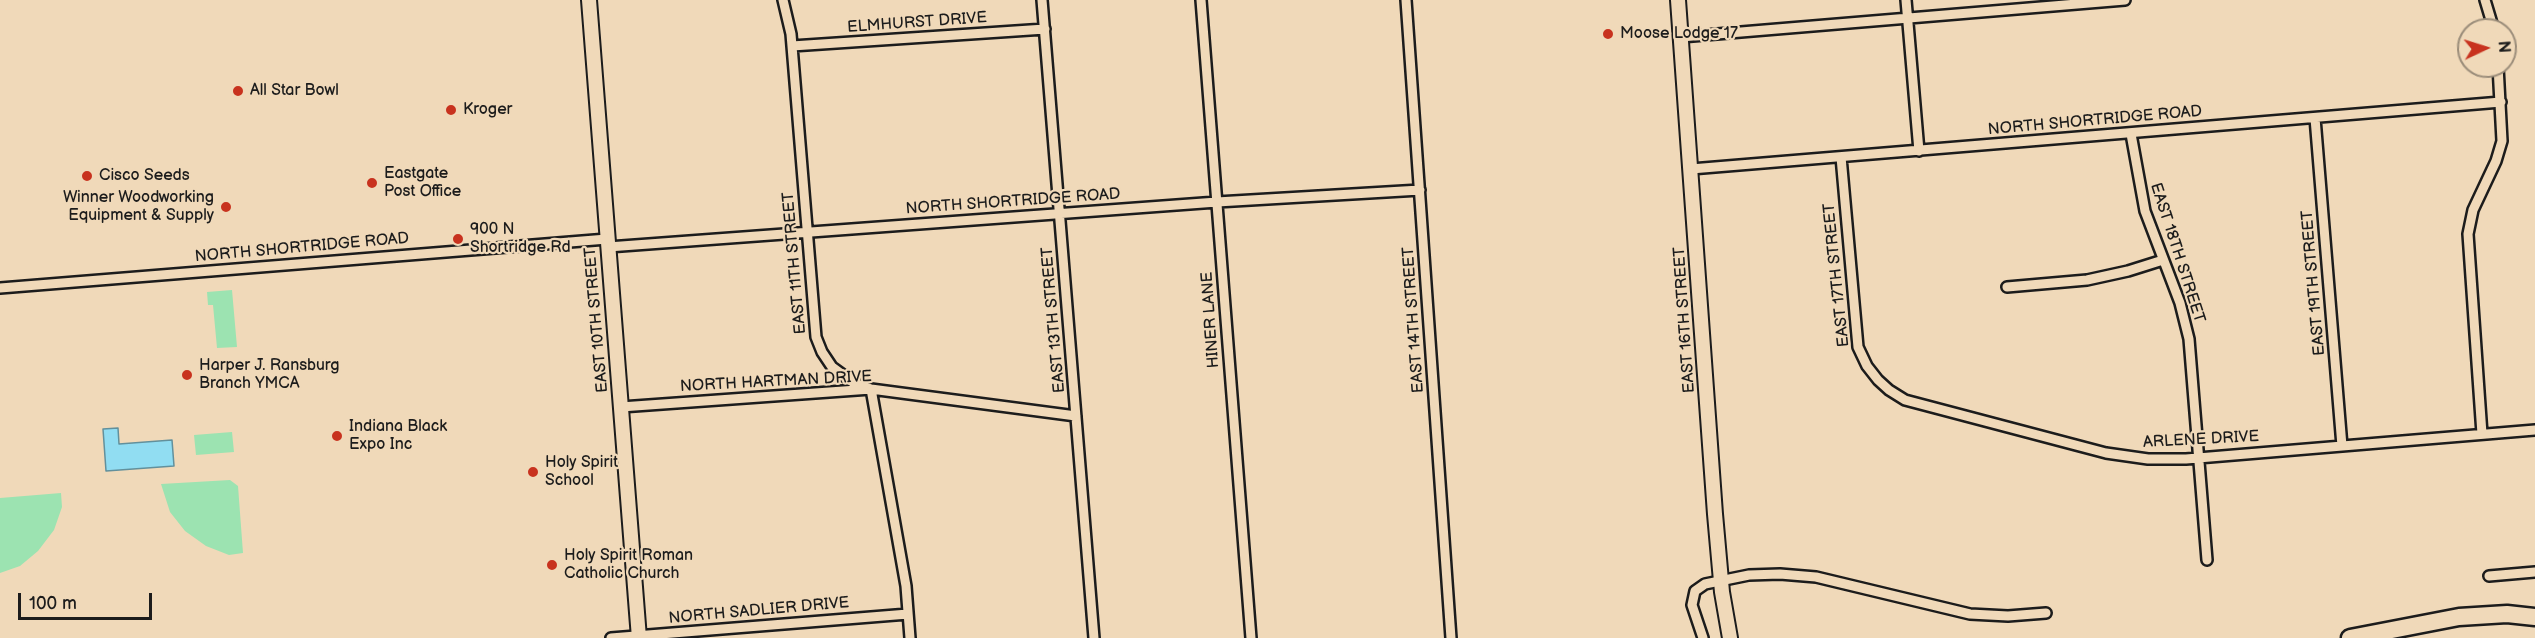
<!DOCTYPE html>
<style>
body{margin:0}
#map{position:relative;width:2535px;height:638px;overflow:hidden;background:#f0d9b9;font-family:"Balsamiq Sans",sans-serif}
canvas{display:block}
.north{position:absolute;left:2457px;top:18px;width:60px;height:60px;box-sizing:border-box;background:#f0d9b9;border:2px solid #9b8d7a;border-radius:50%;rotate:86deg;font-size:16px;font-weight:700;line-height:24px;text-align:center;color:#1c1c1c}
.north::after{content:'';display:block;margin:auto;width:21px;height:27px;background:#c8321e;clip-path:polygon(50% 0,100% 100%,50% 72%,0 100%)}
.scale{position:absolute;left:18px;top:593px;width:134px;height:27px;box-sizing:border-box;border:3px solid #1c1c1c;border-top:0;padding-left:8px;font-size:18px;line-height:21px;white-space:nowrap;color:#1c1c1c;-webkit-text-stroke:4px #f0d9b9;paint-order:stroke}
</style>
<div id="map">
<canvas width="2535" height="638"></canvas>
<div class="north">N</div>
<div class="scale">100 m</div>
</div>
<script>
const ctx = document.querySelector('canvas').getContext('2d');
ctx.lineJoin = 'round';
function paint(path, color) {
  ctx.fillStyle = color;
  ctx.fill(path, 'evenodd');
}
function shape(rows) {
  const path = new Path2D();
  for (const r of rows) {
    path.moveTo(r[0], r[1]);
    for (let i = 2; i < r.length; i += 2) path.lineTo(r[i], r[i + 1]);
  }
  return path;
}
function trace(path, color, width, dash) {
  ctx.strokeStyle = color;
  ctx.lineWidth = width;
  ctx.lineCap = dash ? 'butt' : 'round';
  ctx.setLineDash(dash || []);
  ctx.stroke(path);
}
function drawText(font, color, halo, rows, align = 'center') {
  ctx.font = font + ' "Balsamiq Sans",sans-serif';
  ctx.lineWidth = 4.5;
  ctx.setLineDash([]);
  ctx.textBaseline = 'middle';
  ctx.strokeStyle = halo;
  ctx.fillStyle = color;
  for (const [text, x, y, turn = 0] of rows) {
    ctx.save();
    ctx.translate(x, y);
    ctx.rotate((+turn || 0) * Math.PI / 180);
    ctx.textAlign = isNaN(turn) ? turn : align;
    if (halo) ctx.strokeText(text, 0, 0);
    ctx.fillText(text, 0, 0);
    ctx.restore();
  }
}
paint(shape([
 [232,290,237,347,217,348,213,305,208,305,207,292],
 [232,432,234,452,196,455,194,435],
 [230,480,238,486,243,553,229,555,206,546,185,531,170,512,161,484],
 [61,493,62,507,54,530,38,551,20,566,0,573,0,498]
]), '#9ce3b1');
const water = shape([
 [118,428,119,444,172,440,174,466,106,471,103,429,118,428]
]);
paint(water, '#91ddf2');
trace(water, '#62909c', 1.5);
const street = shape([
 [783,0,791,34,816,337,822,352,832,367,854,383,871,389,906,586,910,638],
 [1042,0,1094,638],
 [1201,0,1251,638],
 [1406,0,1451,638],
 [1906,0,1919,151],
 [2485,0,2494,30],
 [1681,37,2125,0],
 [792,46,1045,29],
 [2315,118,2342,446],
 [2131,134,2145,211,2180,303,2189,339,2207,560],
 [1841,157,1858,347,1867,366,1878,380,1889,390,1905,400,2106,453,2148,459,2186,459,2535,430],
 [1691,169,2501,102],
 [608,247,1217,202,1420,190],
 [2007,287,2087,280,2128,271,2163,260],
 [0,288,607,239],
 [621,407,871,389,1076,416],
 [2482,434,2468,234,2473,210,2496,161,2502,141,2498,66],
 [2489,576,2535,572],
 [611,638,908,614],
 [1703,638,1692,605,1695,591,1705,584,1749,575,1780,574,1816,577,1970,614,2008,616,2046,613]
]);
const secondary = shape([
 [589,0,639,638],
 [1678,0,1715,514,1722,592,1730,638]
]);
const highway = shape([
 [2350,638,2459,617,2507,614,2535,617]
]);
trace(street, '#1c1c1c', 14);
trace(secondary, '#1c1c1c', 18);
trace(highway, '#1c1c1c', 21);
trace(street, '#f0d9b9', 9);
trace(secondary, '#f0d9b9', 14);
trace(highway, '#f0d9b9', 16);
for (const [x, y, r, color] of [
 [1608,34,6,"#c8321e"],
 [238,91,6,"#c8321e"],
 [451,110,6,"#c8321e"],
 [87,176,6,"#c8321e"],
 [372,183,6,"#c8321e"],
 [226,207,6,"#c8321e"],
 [458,239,6,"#c8321e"],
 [187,375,6,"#c8321e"],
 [337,436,6,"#c8321e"],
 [533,472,6,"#c8321e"],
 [552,565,6,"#c8321e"]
]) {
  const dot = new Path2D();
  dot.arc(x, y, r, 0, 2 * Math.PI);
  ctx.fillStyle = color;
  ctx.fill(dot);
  trace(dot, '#f0d9b9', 2);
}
drawText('16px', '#1c1c1c', '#f0d9b9', [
 ["ELMHURST DRIVE",917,23,-4],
 ["NORTH SHORTRIDGE ROAD",2095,121,-5],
 ["NORTH SHORTRIDGE ROAD",1013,202,-4],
 ["NORTH SHORTRIDGE ROAD",302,248,-5],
 ["EAST 18TH STREET",2177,253,72],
 ["EAST 11TH STREET",795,263,-95],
 ["EAST 17TH STREET",1837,275,-96],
 ["EAST 19TH STREET",2314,283,-95],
 ["EAST 10TH STREET",597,320,-95],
 ["EAST 13TH STREET",1054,320,-95],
 ["HINER LANE",1211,320,-94],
 ["EAST 14TH STREET",1414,320,-94],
 ["EAST 16TH STREET",1685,320,-94],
 ["NORTH HARTMAN DRIVE",776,382,-3],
 ["ARLENE DRIVE",2201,440,-3],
 ["NORTH SADLIER DRIVE",759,611,-5]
]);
drawText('16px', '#1c1c1c', '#f0d9b9', [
 ["Moose Lodge 17",1620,34],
 ["All Star Bowl",250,91],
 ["Kroger",463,110],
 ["Eastgate",384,174],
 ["Post Office",384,192],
 ["Cisco Seeds",99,176],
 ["Winner Woodworking",214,198,"right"],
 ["Equipment & Supply",214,216,"right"],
 ["900 N",470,230],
 ["Shortridge Rd",470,248],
 ["Harper J. Ransburg",199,366],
 ["Branch YMCA",199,384],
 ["Indiana Black",349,427],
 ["Expo Inc",349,445],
 ["Holy Spirit",545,463],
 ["School",545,481],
 ["Holy Spirit Roman",564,556],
 ["Catholic Church",564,574]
], 'left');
</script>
